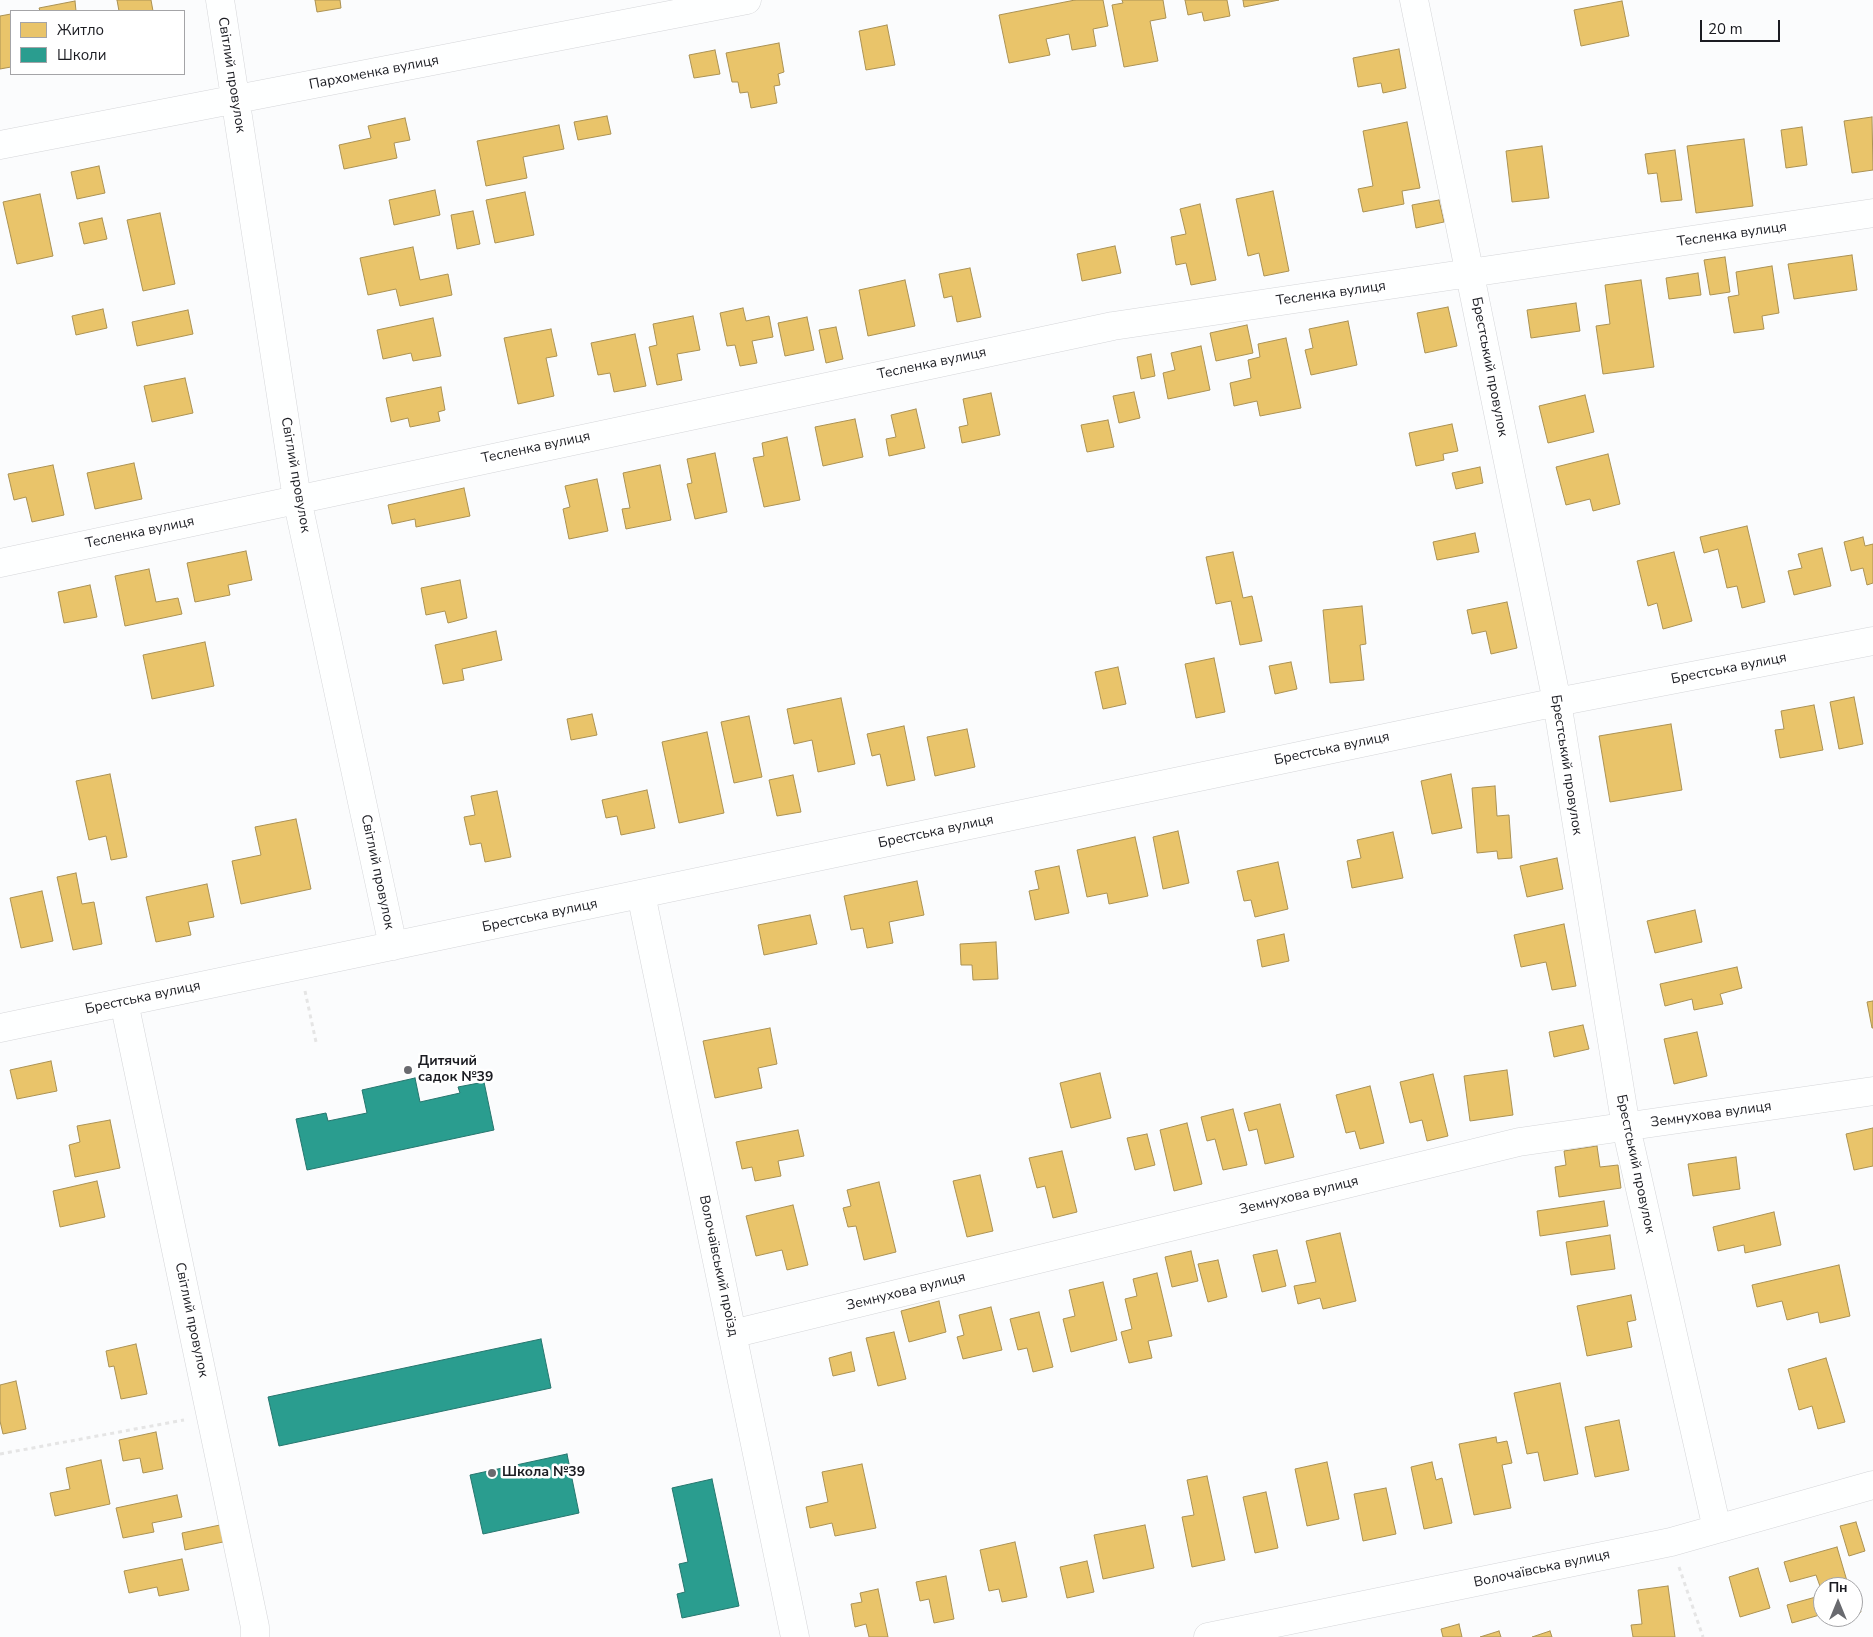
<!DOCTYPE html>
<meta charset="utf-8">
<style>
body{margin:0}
#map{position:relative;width:1873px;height:1637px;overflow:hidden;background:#fbfcfd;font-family:"Nunito Sans",sans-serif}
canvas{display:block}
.legend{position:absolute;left:10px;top:10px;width:175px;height:65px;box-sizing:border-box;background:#fff;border:1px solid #a4a4a7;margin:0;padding:6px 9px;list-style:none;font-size:15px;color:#1b1c22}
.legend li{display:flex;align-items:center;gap:10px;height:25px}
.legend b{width:25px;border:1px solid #a4a4a7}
.north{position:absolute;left:1813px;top:1577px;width:50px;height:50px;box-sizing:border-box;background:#fff;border:1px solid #a4a4a7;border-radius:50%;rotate:0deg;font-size:14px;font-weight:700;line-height:20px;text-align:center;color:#1b1c22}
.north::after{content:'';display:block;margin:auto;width:18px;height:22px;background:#696a6f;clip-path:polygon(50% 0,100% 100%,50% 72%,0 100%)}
.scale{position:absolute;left:1700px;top:20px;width:80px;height:22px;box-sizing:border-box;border:2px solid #1b1c22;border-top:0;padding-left:6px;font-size:15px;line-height:18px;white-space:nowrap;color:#1b1c22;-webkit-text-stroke:4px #fff;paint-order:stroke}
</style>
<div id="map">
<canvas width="1873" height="1637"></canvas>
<ul class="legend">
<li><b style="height:14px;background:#e9c46a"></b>Житло</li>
<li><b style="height:14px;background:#2a9d8f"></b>Школи</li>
</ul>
<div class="north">Пн</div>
<div class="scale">20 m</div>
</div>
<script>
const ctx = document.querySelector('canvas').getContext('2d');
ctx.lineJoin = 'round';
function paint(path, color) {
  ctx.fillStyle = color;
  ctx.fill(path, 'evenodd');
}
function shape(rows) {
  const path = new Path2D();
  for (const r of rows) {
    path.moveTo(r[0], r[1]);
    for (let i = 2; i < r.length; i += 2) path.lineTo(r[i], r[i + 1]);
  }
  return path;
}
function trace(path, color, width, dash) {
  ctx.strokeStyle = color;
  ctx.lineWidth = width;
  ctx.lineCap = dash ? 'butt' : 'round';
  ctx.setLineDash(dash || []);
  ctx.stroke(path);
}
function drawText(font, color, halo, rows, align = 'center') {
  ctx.font = font + ' "Nunito Sans",sans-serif';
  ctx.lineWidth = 5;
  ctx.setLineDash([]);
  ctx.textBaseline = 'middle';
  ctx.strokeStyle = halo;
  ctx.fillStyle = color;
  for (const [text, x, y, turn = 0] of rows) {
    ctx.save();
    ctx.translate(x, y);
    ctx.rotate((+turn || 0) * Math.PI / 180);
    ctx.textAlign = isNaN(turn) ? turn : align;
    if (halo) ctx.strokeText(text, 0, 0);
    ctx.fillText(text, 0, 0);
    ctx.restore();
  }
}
const homes = shape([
 [117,0,151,0,153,11,119,11,117,0],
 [315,0,340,0,341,8,317,12,315,0],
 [1075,0,1103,0,1108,26,1093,29,1096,46,1072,50,1069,34,1046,39,1050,55,1009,63,999,15,1075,0],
 [1122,0,1163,0,1166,18,1150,21,1158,61,1124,67,1112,5,1123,3,1122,0],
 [1185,0,1227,0,1230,16,1204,21,1202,12,1188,15,1185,0],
 [1243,0,1279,0,1244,7,1243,0],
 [75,1,76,11,40,11,39,8,75,1],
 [1622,1,1629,36,1581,46,1574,10,1622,1],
 [11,14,11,67,0,69,0,16,11,14],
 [887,25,895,65,866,70,859,31,887,25],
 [779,43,784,72,778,74,780,85,774,86,777,103,751,108,748,92,740,93,738,82,732,82,726,53,779,43],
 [1399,49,1406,88,1383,93,1381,83,1358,87,1353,58,1399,49],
 [715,50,720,74,694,78,689,55,715,50],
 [607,116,611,134,578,140,574,122,607,116],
 [1872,117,1873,170,1852,173,1844,121,1872,117],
 [405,118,410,140,394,143,397,158,344,169,339,145,371,138,368,126,405,118],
 [1407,122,1420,188,1402,191,1404,204,1363,212,1358,189,1373,186,1363,131,1407,122],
 [559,125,564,149,523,157,527,178,486,186,477,141,559,125],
 [1802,127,1807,165,1786,168,1781,130,1802,127],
 [1744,139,1753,206,1696,213,1687,146,1744,139],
 [1542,146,1549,198,1512,202,1506,151,1542,146],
 [1675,150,1682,200,1661,202,1657,173,1648,174,1645,154,1675,150],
 [99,166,105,193,77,199,71,172,99,166],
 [435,190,440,215,394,225,389,200,435,190],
 [1273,191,1289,271,1264,276,1259,253,1248,256,1236,199,1273,191],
 [525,192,534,235,495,243,486,200,525,192],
 [40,194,53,256,17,264,3,202,40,194],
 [1439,200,1444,222,1416,228,1412,205,1439,200],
 [1200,204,1216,280,1191,285,1186,263,1176,265,1171,237,1186,234,1180,209,1200,204],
 [473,211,480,244,457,249,451,215,473,211],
 [160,213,175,284,143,291,127,220,160,213],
 [102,218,107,239,84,244,79,223,102,218],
 [1115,246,1121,273,1082,281,1077,254,1115,246],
 [413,247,420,280,448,274,452,295,400,306,396,289,368,295,360,258,413,247],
 [1852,255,1857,290,1794,299,1788,264,1852,255],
 [1725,257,1730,292,1710,295,1704,260,1725,257],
 [1772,266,1779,313,1762,316,1764,329,1734,333,1728,297,1739,295,1736,272,1772,266],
 [970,268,981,317,957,322,952,296,944,298,939,274,970,268],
 [1698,273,1701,295,1669,299,1666,278,1698,273],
 [905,280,915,326,868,336,859,290,905,280],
 [1641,280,1654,367,1603,374,1596,326,1610,324,1605,285,1641,280],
 [1576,303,1580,331,1531,338,1527,310,1576,303],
 [1448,307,1457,346,1425,353,1417,313,1448,307],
 [743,308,746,321,769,316,773,337,752,341,757,363,740,366,735,345,727,346,720,313,743,308],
 [103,309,107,328,76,335,72,316,103,309],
 [188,310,193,334,137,346,132,322,188,310],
 [693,316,700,350,677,354,682,380,657,385,649,347,657,345,653,324,693,316],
 [807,317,814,350,785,356,778,323,807,317],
 [433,318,441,356,413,361,411,353,383,359,377,330,433,318],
 [1348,321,1357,365,1311,375,1305,350,1313,348,1309,329,1348,321],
 [1247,325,1253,353,1216,361,1210,333,1247,325],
 [836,327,843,359,826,363,819,330,836,327],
 [551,329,557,356,546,358,554,396,518,404,504,338,551,329],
 [635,334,646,386,614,392,610,373,598,375,591,343,635,334],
 [1286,338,1301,408,1260,416,1257,401,1234,406,1230,383,1251,378,1248,360,1260,357,1258,344,1286,338],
 [1201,346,1210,390,1168,399,1163,373,1175,370,1171,353,1201,346],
 [1151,354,1155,376,1141,379,1137,357,1151,354],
 [185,378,193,413,152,422,144,386,185,378],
 [441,387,445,410,438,412,440,421,410,427,408,418,391,422,386,398,441,387],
 [1134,392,1140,418,1119,423,1113,396,1134,392],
 [991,393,1000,435,962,443,959,427,968,425,963,399,991,393],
 [1585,395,1594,432,1548,443,1539,406,1585,395],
 [916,409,925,448,889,456,886,439,896,437,891,415,916,409],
 [855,419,863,457,823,466,815,427,855,419],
 [1108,420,1114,447,1087,452,1081,425,1108,420],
 [1452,424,1458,451,1443,454,1444,460,1416,466,1409,433,1452,424],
 [787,437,800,500,764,507,753,458,764,456,762,443,787,437],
 [715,453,727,512,695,519,687,484,692,483,687,459,715,453],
 [1608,454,1620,504,1593,511,1590,499,1566,505,1556,467,1608,454],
 [134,463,142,499,95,509,87,473,134,463],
 [53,465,64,515,32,522,26,497,14,500,8,474,53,465],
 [660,465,671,520,626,529,622,509,630,508,623,473,660,465],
 [1480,467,1483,483,1456,489,1452,473,1480,467],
 [597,479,608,531,569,539,563,509,570,507,565,486,597,479],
 [464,488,470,516,416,527,415,519,392,524,388,505,464,488],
 [1747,526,1765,602,1742,608,1737,586,1727,588,1718,549,1704,553,1700,537,1747,526],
 [1475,533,1479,552,1437,560,1433,542,1475,533],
 [1863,537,1865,546,1873,544,1873,583,1867,585,1863,568,1851,571,1844,542,1863,537],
 [1822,548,1831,586,1794,595,1788,571,1802,568,1798,554,1822,548],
 [246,551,252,580,228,585,230,595,195,602,187,563,246,551],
 [1233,552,1243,598,1252,596,1262,641,1240,645,1231,601,1216,604,1206,557,1233,552],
 [1674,552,1692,621,1663,629,1657,603,1648,606,1637,561,1674,552],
 [149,569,156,602,178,598,182,614,125,626,115,576,149,569],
 [460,580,467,618,448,623,445,611,426,615,421,588,460,580],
 [90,585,97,617,64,623,58,592,90,585],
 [1507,602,1517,648,1491,654,1486,631,1472,634,1467,610,1507,602],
 [1362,606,1366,644,1360,645,1364,680,1330,683,1323,610,1362,606],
 [496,631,502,660,462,669,464,680,443,684,435,645,496,631],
 [205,642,214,686,152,699,143,655,205,642],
 [1214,658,1225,712,1196,718,1185,664,1214,658],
 [1291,662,1297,689,1275,694,1269,666,1291,662],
 [1118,667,1126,704,1103,709,1095,672,1118,667],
 [1854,697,1863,744,1839,749,1830,702,1854,697],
 [841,698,855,764,818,772,812,740,794,744,787,709,841,698],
 [1814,705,1823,750,1780,758,1775,730,1784,729,1781,711,1814,705],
 [592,714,597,735,571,740,567,719,592,714],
 [749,716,762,777,734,783,721,722,749,716],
 [1671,724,1682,790,1610,802,1599,736,1671,724],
 [904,726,915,780,887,786,880,754,872,756,867,734,904,726],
 [967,729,975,767,935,776,927,737,967,729],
 [707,732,724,813,679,823,662,742,707,732],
 [110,774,127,857,111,860,106,836,89,840,76,781,110,774],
 [1451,774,1462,828,1432,834,1421,781,1451,774],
 [793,775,801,812,777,816,769,780,793,775],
 [1495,786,1497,816,1509,815,1512,858,1498,859,1497,851,1477,853,1472,788,1495,786],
 [647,790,655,828,621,835,617,816,606,818,602,800,647,790],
 [497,791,511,857,485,862,481,843,470,845,464,817,475,815,471,796,497,791],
 [296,819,311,889,241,904,232,861,261,855,255,827,296,819],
 [1178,831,1189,883,1163,889,1153,837,1178,831],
 [1393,832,1403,878,1352,888,1347,861,1361,858,1357,840,1393,832],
 [1135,837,1148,896,1109,904,1107,893,1087,897,1077,850,1135,837],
 [1557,858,1563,889,1527,897,1520,866,1557,858],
 [1278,862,1288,909,1255,917,1251,900,1244,901,1237,871,1278,862],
 [1059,866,1069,913,1035,920,1029,891,1039,889,1035,871,1059,866],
 [76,873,82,904,94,902,102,944,73,950,57,877,76,873],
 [917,881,924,915,889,922,893,943,867,948,863,928,851,930,844,896,917,881],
 [207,884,214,917,188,922,191,935,156,942,146,897,207,884],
 [42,891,53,941,21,948,10,898,42,891],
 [1695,910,1702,942,1655,953,1647,921,1695,910],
 [810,915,817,944,764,955,758,925,810,915],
 [1564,924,1576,986,1552,990,1546,962,1521,967,1514,935,1564,924],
 [1284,934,1289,961,1262,967,1257,940,1284,934],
 [996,942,998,979,973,980,972,965,961,965,960,944,996,942],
 [1737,967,1742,988,1720,994,1723,1004,1694,1010,1692,999,1665,1006,1660,984,1737,967],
 [1873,1001,1873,1028,1872,1028,1867,1002,1873,1001],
 [1583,1025,1589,1049,1554,1057,1549,1032,1583,1025],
 [770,1028,777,1064,758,1068,762,1088,715,1098,703,1041,770,1028],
 [1697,1032,1707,1076,1674,1084,1664,1039,1697,1032],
 [51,1061,57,1091,17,1099,10,1070,51,1061],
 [1507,1070,1513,1115,1470,1121,1464,1076,1507,1070],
 [1100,1073,1111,1118,1071,1128,1060,1083,1100,1073],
 [1433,1074,1448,1136,1427,1141,1422,1120,1410,1123,1400,1082,1433,1074],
 [1370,1086,1384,1143,1360,1149,1355,1131,1346,1133,1336,1095,1370,1086],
 [1280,1104,1294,1157,1265,1164,1257,1129,1249,1131,1244,1113,1280,1104],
 [1233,1109,1247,1165,1223,1170,1215,1139,1207,1141,1201,1117,1233,1109],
 [110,1120,120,1168,75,1177,69,1145,80,1142,77,1126,110,1120],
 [1187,1123,1202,1184,1174,1191,1160,1130,1187,1123],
 [1873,1128,1873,1166,1854,1170,1846,1134,1873,1128],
 [798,1130,804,1156,778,1161,781,1176,755,1181,752,1167,742,1169,736,1142,798,1130],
 [1147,1134,1155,1165,1135,1170,1127,1138,1147,1134],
 [1597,1146,1600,1167,1618,1165,1621,1188,1559,1197,1555,1167,1566,1165,1564,1151,1597,1146],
 [1062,1151,1077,1212,1053,1218,1045,1186,1037,1188,1029,1158,1062,1151],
 [1736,1157,1740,1189,1693,1196,1688,1164,1736,1157],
 [980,1175,993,1231,967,1237,953,1181,980,1175],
 [97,1181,105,1217,60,1227,53,1191,97,1181],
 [879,1182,896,1252,864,1260,856,1226,848,1227,843,1208,851,1206,847,1190,879,1182],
 [1604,1201,1608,1226,1540,1236,1537,1211,1604,1201],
 [793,1205,808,1265,787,1270,782,1250,756,1256,746,1216,793,1205],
 [1774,1212,1781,1245,1745,1253,1744,1245,1718,1251,1713,1227,1774,1212],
 [1340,1233,1356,1301,1323,1309,1320,1298,1298,1304,1294,1286,1316,1282,1306,1241,1340,1233],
 [1610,1235,1615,1269,1571,1275,1566,1242,1610,1235],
 [1277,1250,1286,1286,1262,1292,1253,1255,1277,1250],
 [1191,1251,1198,1281,1172,1287,1165,1257,1191,1251],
 [1218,1260,1227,1297,1208,1302,1198,1264,1218,1260],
 [1839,1265,1850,1316,1820,1323,1818,1312,1787,1320,1782,1301,1757,1307,1752,1285,1839,1265],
 [1157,1273,1172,1336,1148,1341,1152,1358,1129,1363,1121,1332,1132,1329,1125,1299,1137,1296,1133,1279,1157,1273],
 [1103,1282,1117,1340,1071,1352,1063,1319,1075,1316,1069,1290,1103,1282],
 [1631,1295,1636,1320,1627,1322,1632,1347,1587,1356,1577,1306,1631,1295],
 [939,1301,946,1332,909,1342,901,1311,939,1301],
 [991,1307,1002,1350,963,1359,957,1337,964,1335,959,1315,991,1307],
 [1039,1312,1053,1367,1033,1372,1027,1348,1018,1350,1010,1319,1039,1312],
 [894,1332,906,1379,878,1386,866,1338,894,1332],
 [136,1344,147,1394,121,1399,114,1366,109,1367,106,1351,136,1344],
 [851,1352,855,1371,833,1376,829,1358,851,1352],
 [1826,1358,1845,1422,1818,1429,1812,1406,1799,1410,1788,1369,1826,1358],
 [16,1381,26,1429,3,1434,0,1421,0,1385,16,1381],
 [1560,1383,1578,1474,1544,1481,1538,1452,1527,1454,1514,1393,1560,1383],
 [1619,1420,1629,1470,1595,1477,1585,1427,1619,1420],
 [156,1432,163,1469,143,1473,140,1458,123,1461,119,1440,156,1432],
 [1496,1437,1497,1443,1507,1441,1512,1463,1502,1465,1511,1508,1474,1515,1459,1444,1496,1437],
 [101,1460,110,1504,55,1516,50,1493,70,1489,66,1468,101,1460],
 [1327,1462,1339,1519,1307,1526,1295,1469,1327,1462],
 [1432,1462,1436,1480,1442,1478,1452,1523,1424,1529,1411,1467,1432,1462],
 [862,1464,876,1528,835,1536,832,1523,810,1528,806,1507,828,1502,822,1472,862,1464],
 [1207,1476,1225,1560,1192,1567,1182,1517,1194,1515,1187,1480,1207,1476],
 [1386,1488,1396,1534,1363,1541,1354,1494,1386,1488],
 [1266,1492,1278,1548,1255,1553,1243,1497,1266,1492],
 [177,1495,182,1517,152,1523,154,1532,123,1538,116,1508,177,1495],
 [1856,1522,1865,1551,1849,1556,1840,1526,1856,1522],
 [220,1525,223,1542,185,1550,182,1533,220,1525],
 [1145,1525,1154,1568,1103,1579,1094,1535,1145,1525],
 [1015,1542,1027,1597,1002,1602,999,1589,989,1591,980,1550,1015,1542],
 [1837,1547,1847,1581,1821,1589,1816,1575,1790,1582,1784,1562,1837,1547],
 [182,1559,189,1590,159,1596,157,1587,129,1593,124,1571,182,1559],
 [1087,1561,1094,1592,1067,1598,1060,1567,1087,1561],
 [1758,1568,1770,1608,1740,1617,1729,1577,1758,1568],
 [946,1576,954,1619,934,1623,929,1599,920,1601,916,1582,946,1576],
 [1668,1586,1675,1637,1633,1637,1631,1625,1642,1624,1638,1590,1668,1586],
 [1853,1586,1861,1612,1853,1614,1853,1587,1851,1587,1853,1586],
 [878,1589,888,1637,869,1637,866,1624,855,1627,851,1604,862,1602,860,1593,878,1589],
 [1823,1595,1823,1614,1792,1623,1787,1605,1823,1595],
 [1459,1624,1462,1637,1443,1637,1441,1629,1459,1624],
 [1499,1631,1501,1637,1480,1637,1499,1631],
 [1550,1631,1552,1637,1532,1637,1550,1631]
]);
paint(homes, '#e9c46a');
trace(homes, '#ab9254', 1);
const schools = shape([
 [415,1078,420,1102,460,1093,458,1087,484,1082,494,1130,307,1170,296,1119,326,1113,328,1121,367,1113,362,1090,415,1078],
 [541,1339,551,1388,279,1446,268,1397,541,1339],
 [567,1454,579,1513,483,1534,470,1475,567,1454],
 [712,1479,739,1606,682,1618,677,1594,685,1592,679,1564,688,1562,672,1488,712,1479]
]);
paint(schools, '#2a9d8f');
trace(schools, '#26766e', 1);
const minor = shape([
 [220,0,297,499,393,946],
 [1414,0,1557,702,1626,1127,1717,1529],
 [0,145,747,0],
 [0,563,1113,326,1873,213],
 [641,894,795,1637],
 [124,1002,255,1627,255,1637],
 [0,1028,1557,702,1873,641],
 [732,1334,1519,1142,1873,1091],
 [1208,1637,1671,1542,1873,1485]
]);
trace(minor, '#d5d6d9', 29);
trace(shape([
 [305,991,316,1042],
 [0,1454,184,1420],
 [1679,1567,1703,1637]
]), '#e5e5e5', 3, [4, 4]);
trace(minor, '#feffff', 28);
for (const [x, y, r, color] of [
 [408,1070,5,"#696a6f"],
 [492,1473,5,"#696a6f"]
]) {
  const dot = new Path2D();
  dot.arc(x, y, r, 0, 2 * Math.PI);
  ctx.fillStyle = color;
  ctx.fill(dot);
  trace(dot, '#fff', 2);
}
drawText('14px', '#1b1c22', '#fff', [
 ["Пархоменка вулиця",374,73,-11],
 ["Світлий провулок",231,75,81],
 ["Тесленка вулиця",1732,235,-8],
 ["Тесленка вулиця",1331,294,-8],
 ["Тесленка вулиця",932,364,-12],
 ["Брестський провулок",1489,367,79],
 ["Тесленка вулиця",536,448,-12],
 ["Світлий провулок",295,475,80],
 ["Тесленка вулиця",140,533,-12],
 ["Брестська вулиця",1729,669,-11],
 ["Брестська вулиця",1332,749,-12],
 ["Брестський провулок",1566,765,81],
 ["Брестська вулиця",936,832,-12],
 ["Світлий провулок",377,872,78],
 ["Брестська вулиця",540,916,-12],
 ["Брестська вулиця",143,998,-12],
 ["Земнухова вулиця",1711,1115,-8],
 ["Брестський провулок",1635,1164,78],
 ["Земнухова вулиця",1299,1196,-14],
 ["Волочаївський проїзд",718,1266,78],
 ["Земнухова вулиця",906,1292,-14],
 ["Світлий провулок",191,1320,78],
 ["Волочаївська вулиця",1542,1569,-12]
]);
drawText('bold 14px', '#1b1c22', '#fff', [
 ["Дитячий",418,1062],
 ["садок №39",418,1078],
 ["Школа №39",502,1473]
], 'left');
</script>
